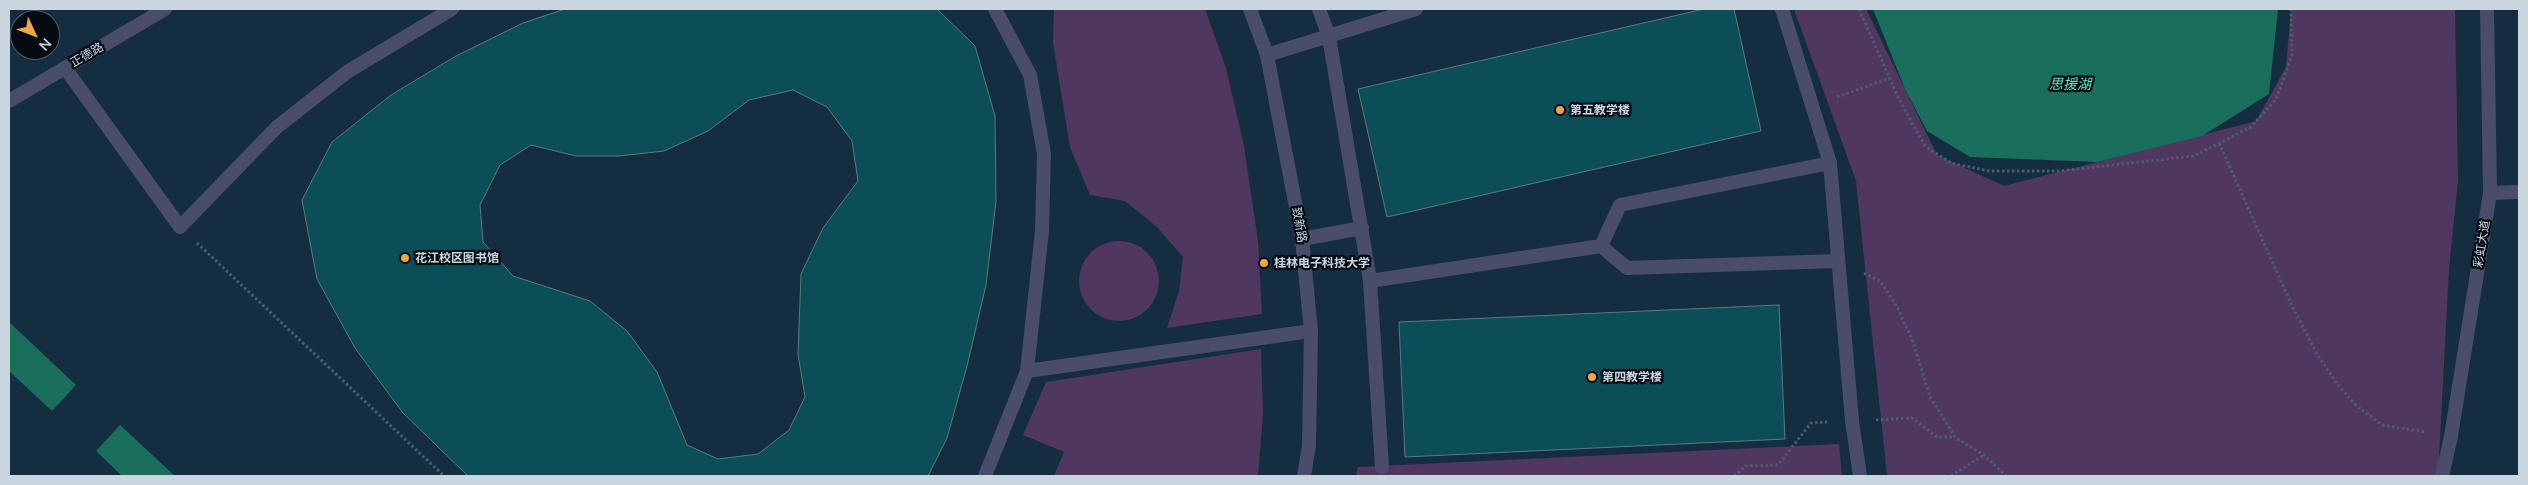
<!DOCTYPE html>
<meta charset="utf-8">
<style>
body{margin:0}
#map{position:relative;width:2528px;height:485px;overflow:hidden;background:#0e2231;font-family:Mulish,sans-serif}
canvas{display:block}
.frame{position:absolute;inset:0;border:10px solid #c9d6e0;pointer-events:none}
.north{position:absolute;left:10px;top:10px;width:50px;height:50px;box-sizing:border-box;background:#040b11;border:1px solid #535c64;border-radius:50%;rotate:133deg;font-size:14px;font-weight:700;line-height:20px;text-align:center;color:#c9d6e0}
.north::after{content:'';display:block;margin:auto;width:18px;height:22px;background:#f1a640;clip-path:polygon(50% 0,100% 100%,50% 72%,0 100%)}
</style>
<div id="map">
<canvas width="2528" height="485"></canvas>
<div class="frame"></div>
<div class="north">N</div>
</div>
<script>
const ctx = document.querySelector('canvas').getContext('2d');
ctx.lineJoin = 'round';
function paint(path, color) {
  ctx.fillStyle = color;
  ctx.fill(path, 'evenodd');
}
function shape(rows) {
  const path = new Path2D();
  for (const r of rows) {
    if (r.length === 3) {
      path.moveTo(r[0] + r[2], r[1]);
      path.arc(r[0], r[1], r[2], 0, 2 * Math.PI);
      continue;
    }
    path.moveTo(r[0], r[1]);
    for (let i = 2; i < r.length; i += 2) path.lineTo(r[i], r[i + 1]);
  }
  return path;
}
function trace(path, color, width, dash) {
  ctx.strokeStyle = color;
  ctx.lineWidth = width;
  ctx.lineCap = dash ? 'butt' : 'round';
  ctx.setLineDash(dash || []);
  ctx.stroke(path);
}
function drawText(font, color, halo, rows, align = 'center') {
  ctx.font = font + ' Mulish,"Noto Sans SC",sans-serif';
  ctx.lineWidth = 4.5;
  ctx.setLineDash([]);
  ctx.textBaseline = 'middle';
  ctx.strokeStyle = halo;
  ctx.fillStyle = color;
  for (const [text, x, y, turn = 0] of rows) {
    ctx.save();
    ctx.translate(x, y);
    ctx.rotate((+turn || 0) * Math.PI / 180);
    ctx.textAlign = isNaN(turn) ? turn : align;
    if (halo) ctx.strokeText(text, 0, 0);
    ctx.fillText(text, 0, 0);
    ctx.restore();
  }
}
paint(shape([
 [9,9,2519,9,2519,476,9,476],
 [20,20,50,20,50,50,20,50]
]), '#142d40');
paint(shape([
 [1054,9,1205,9,1226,68,1244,146,1258,241,1262,314,1167,328,1179,291,1183,257,1157,227,1125,201,1090,195,1070,147,1053,43],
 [1794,9,1866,9,1937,155,2004,186,2256,121,2286,67,2291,9,2455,9,2458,181,2449,269,2438,476,1887,476,1856,181],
 [1119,281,40],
 [1261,349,1263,414,1258,476,1054,476,1064,452,1023,435,1046,382],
 [1839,444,1842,476,1356,476,1358,467]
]), '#503760');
paint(shape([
 [1873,9,2278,9,2269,94,2202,136,2097,162,1970,157,1927,131,1905,89],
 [9,322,76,385,52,411,9,371],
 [120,425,175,476,122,476,96,451]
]), '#1a6e5c');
const building = shape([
 [565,9,937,9,975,46,995,116,996,201,986,285,967,366,947,438,928,476,468,476,403,413,355,348,317,279,302,200,332,142,391,95,456,56,523,23,565,9],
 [793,90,827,107,852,141,858,181,823,228,801,274,798,354,805,397,789,430,758,454,718,459,687,445,657,372,627,331,590,301,513,276,483,242,480,205,500,165,531,145,576,156,619,156,664,151,708,131,749,100,793,90],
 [1704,9,1734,9,1761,131,1387,217,1358,89,1704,9],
 [1779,305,1785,439,1405,457,1399,322,1779,305]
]);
paint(building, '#0c4e57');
trace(building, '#597a7f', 1);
trace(shape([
 [1859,9,1899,99,1925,146,1951,163,1989,171,2059,171,2194,156,2251,127,2276,99,2292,55,2291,9],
 [1837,97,1890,78],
 [2219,143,2294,310,2317,354,2340,388,2358,407,2382,425,2426,432],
 [197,243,444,476],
 [1864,273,1880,281,1896,305,1912,339,1930,397,1956,438,1984,455,2006,476],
 [1876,420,1912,418,1937,437,1955,437],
 [1734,476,1746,466,1778,465,1811,423,1827,422],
 [1951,476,1984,455]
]), '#4c5d6b', 3, [2.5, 2.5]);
trace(shape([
 [1319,9,1329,37,1370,281,1382,467],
 [1782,9,1830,163,1852,421,1860,476],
 [1267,55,1416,9],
 [65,68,180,227,277,127,347,72,452,9],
 [2490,193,2519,192],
 [1302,239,1362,228],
 [1601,246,1620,205,1830,163],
 [1370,281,1601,246,1627,268,1837,261],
 [1027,371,1311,331],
 [985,476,1027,371,1042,231,1044,154,1030,75,995,9]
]), '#494d69', 14);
trace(shape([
 [1250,9,1267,55,1302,239,1311,331,1309,445,1304,476],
 [9,101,165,9],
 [2442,476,2451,436,2490,193,2487,9]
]), '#494d69', 14);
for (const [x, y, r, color] of [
 [1560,110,5,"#f1a640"],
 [405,258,5,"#f1a640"],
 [1264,263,5,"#f1a640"],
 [1592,377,5,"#f1a640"]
]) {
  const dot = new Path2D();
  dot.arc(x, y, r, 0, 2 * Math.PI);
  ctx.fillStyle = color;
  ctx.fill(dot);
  trace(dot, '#040b11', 2);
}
drawText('12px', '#c9d6e0', '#040b11', [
 ["正德路",87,55,-30],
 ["致新路",1299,225,80],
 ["彩虹大道",2482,244,-81]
]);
drawText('bold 12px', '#c9d6e0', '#040b11', [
 ["第五教学楼",1570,110],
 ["花江校区图书馆",415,258],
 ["桂林电子科技大学",1274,263],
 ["第四教学楼",1602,377]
], 'left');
drawText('italic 14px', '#54e7c4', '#040b11', [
 ["思援湖",2070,85]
]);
</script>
